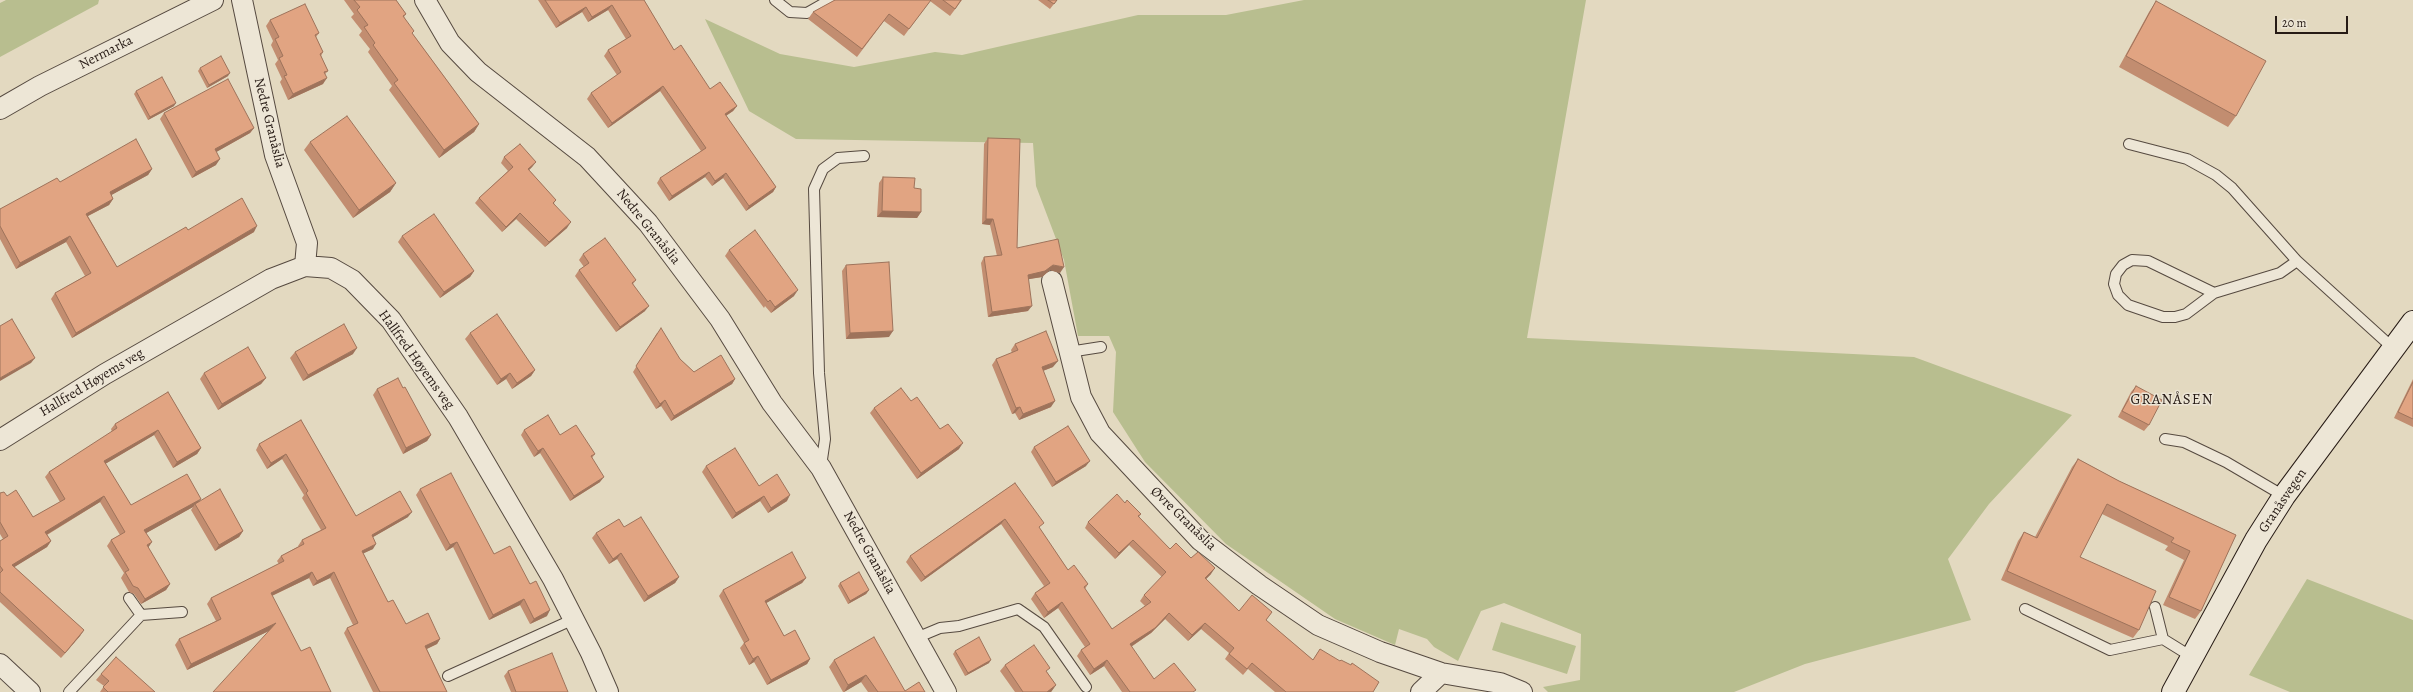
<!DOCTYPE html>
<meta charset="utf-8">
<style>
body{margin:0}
#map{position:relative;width:2413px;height:692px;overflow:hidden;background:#e3d9c0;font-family:Alegreya,serif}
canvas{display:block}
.scale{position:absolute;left:2275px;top:16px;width:73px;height:18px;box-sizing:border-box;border:2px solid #271b15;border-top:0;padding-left:5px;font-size:12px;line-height:14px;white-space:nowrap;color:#271b15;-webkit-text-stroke:3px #ede6d6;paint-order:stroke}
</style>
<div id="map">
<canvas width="2413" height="692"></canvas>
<div class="scale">20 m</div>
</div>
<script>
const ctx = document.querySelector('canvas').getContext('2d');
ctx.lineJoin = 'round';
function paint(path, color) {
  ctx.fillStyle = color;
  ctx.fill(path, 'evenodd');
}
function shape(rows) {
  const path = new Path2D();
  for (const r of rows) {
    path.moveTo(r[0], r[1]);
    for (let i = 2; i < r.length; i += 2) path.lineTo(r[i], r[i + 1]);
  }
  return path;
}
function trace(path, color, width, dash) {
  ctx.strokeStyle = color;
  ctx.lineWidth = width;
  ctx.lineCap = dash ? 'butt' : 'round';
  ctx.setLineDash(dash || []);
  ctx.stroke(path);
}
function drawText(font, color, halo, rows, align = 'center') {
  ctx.font = font + ' Alegreya,serif';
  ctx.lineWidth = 3;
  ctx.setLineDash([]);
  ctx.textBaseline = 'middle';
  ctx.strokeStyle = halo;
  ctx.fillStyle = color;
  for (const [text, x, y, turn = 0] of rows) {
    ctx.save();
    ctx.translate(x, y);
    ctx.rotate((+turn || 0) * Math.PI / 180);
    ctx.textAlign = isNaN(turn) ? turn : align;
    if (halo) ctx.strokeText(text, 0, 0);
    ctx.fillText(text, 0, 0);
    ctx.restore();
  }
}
paint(shape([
 [6,0,99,0,98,4,0,57,0,3],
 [1304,0,1586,0,1527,338,1914,357,2072,415,1989,504,1948,559,1971,620,1805,664,1734,692,1548,692,1543,687,1580,680,1581,634,1504,603,1481,611,1458,661,1434,647,1427,639,1399,629,1395,645,1335,619,1226,544,1145,462,1113,412,1116,352,1109,336,1078,336,1064,260,1036,186,1033,143,796,139,749,111,705,19,780,54,854,67,935,52,962,55,1138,15,1226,15],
 [2307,579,2413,620,2413,692,2290,692,2249,675],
 [1501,622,1576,646,1567,674,1492,650]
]), '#b8be8f');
const lane = shape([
 [775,0,790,12,807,13,830,0],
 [2129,144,2187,159,2216,175,2232,188,2297,261,2394,349],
 [2214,293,2148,261,2132,260,2123,265,2116,274,2114,284,2118,295,2128,305,2163,317,2175,317,2186,314,2214,293,2280,273,2297,261],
 [1069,352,1101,347],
 [2165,439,2184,442,2226,462,2284,496],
 [821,466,825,439,819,373,814,189,823,169,838,158,864,156],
 [2155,607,2163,639],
 [2025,609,2110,650,2163,639,2192,657],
 [141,615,182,612],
 [916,638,940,628,959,626,1018,609,1044,627,1086,687],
 [448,676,574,619],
 [69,692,141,615,129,598]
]);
const street = shape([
 [242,0,275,155,307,243,305,266],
 [425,0,450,43,478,72,587,157,648,223,720,319,772,403,821,468,946,692],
 [0,109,40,86,213,0],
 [1052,281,1081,397,1100,433,1200,540,1259,585,1318,625,1380,652,1441,673,1500,683,1522,692],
 [0,440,105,374,271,279,305,266,331,268,352,280,391,320,458,417,553,579,591,653,608,692],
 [0,664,30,692],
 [1421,692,1441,673]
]);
const secondary = shape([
 [2173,692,2256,540,2284,496,2413,322]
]);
trace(lane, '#564a40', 12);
trace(street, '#564a40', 22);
trace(secondary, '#271b15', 24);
trace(lane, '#ede6d6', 10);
trace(street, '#ede6d6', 20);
trace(secondary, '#ede6d6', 22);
paint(shape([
 [344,0,396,0,406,14,404,17,412,33,479,124,474,132,439,158,389,90,392,86,368,52,370,49,359,35,362,31,351,17,354,14],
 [538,0,644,0,674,50,710,89,737,106,733,111,726,116,776,187,773,192,746,211,723,178,712,186,705,177,669,201,657,183,660,178,701,151,660,91,608,128,587,99,591,93,617,75,604,56,608,50,626,39,608,10,588,22,582,12,556,28],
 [835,0,962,0,950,16,930,1,904,36,884,21,857,57,808,19,813,12],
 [1038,0,1057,0,1050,9],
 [2156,1,2236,116,2228,127,2119,67,2149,12],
 [270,20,319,33,316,37,323,52,321,56,328,71,325,74,323,84,288,100,280,82,282,79,275,64,278,60,271,45,273,41,266,26],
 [200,68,228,76,207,88,198,71],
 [136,91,174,106,148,120,134,94],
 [164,113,254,128,250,133,216,152,216,165,192,178,160,119],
 [988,138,1017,248,1060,273,1050,270,1042,277,1028,279,1028,311,988,317,981,263,984,257,997,256,990,225,982,224,984,144],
 [310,142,396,183,390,192,353,218,304,150],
 [504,157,536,162,532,167,529,170,556,200,554,203,567,228,545,247,516,219,502,232,475,203,479,198,508,171,501,163],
 [152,169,148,175,111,195,113,199,109,205,88,216,117,267,188,230,254,232,72,338,51,299,55,293,85,276,66,242,16,269,0,239,0,209,60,182],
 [883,177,914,188,921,212,917,218,877,217,879,183],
 [402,236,474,271,470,277,440,298,398,242],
 [729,250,794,296,771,313,765,306,764,308,725,256],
 [583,254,636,280,633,284,645,311,616,332,575,276,579,270,584,267,579,260],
 [846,265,889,337,846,339,842,271],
 [470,333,535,370,531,376,512,389,506,379,497,385,465,339],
 [657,333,680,359,694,372,735,379,732,384,671,421,661,406,656,409,633,372],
 [1015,344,1053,367,1043,371,1051,407,1019,420,1015,413,1012,414,992,365,996,359,1012,353,1011,350],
 [295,352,353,354,303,381,290,358],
 [204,373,266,378,261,384,218,410,200,379],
 [2413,379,2413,427,2394,418],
 [2136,386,2149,425,2144,431,2118,417,2131,392],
 [377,389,431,435,427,441,403,454,373,395],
 [168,392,201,448,197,454,173,468,154,435,105,464,131,505,199,501,243,531,239,537,215,551,191,510,193,507,146,533,148,548,170,584,166,590,141,604,134,594,129,592,121,578,124,573,107,546,111,540,120,535,100,502,47,535,51,541,47,547,14,567,84,630,80,636,61,658,0,602,0,541,3,539,0,534,0,493,7,496,33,517,60,502,45,477,49,472,112,432,111,429,115,424],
 [911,401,940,429,959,449,917,479,870,413,874,408],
 [301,420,356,516,408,517,373,537,373,549,363,553,388,602,406,624,440,639,437,644,427,649,447,692,373,692,344,633,347,628,353,625,330,578,313,586,309,578,272,596,301,651,331,692,271,630,187,670,175,645,179,639,216,621,207,604,211,598,279,564,277,561,281,556,299,546,298,546,302,540,321,530,302,498,304,495,282,459,267,469,256,450,259,444],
 [524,430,560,435,595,454,592,458,600,482,570,501,540,453,534,457,521,435],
 [1034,447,1086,466,1052,487,1031,452],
 [2078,459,2119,481,2236,535,2201,611,2195,619,2163,605,2184,560,2165,550,2168,546,2102,514,2080,557,2139,630,2133,638,2001,580,2018,541,2024,532,2035,537,2072,467],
 [706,466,759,486,787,501,768,513,760,501,732,519,702,472],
 [1015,483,1040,529,1068,570,1088,584,1085,589,1112,629,1145,606,1140,601,1144,595,1162,577,1129,545,1115,559,1085,528,1088,522,1125,503,1141,514,1139,517,1170,549,1191,558,1211,574,1206,579,1239,611,1272,612,1266,620,1313,660,1320,649,1373,692,1275,692,1248,669,1243,675,1225,659,1229,653,1201,629,1188,641,1165,619,1151,633,1131,647,1154,679,1194,692,1122,692,1104,666,1090,675,1077,656,1081,650,1085,647,1058,608,1044,618,1031,599,1035,593,1044,586,1001,524,921,582,906,562,910,556],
 [420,489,494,554,530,584,547,616,530,624,520,605,489,620,453,547,446,551,416,495],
 [624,527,679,577,675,583,644,602,617,559,609,564,592,538,596,533],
 [806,578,802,583,766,603,784,636,810,659,807,664,767,685,754,662,749,665,740,648,744,643,719,596,723,590],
 [840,583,869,590,866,594,848,604,838,586],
 [955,651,989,663,965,676,953,654],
 [834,660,905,691,925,692,868,692,861,682,844,692,843,692,829,667],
 [1005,665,1047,672,1056,685,1051,692,1015,692,1000,671],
 [508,671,568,692,511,692,504,676],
 [101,674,155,692,100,692,104,686,96,680]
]), '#c28d70');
paint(shape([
 [612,5,608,10,588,22,592,17],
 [586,7,582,12,556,28,560,23],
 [230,73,228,76,207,88,209,85],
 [327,78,323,84,288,100,293,94],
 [663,86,660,91,608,128,612,123],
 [176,103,174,106,148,120,150,117],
 [737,106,733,111,721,119,725,114],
 [479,124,474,132,439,158,444,150],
 [254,128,250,133,211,155,215,149],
 [220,159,216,165,192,178,196,172],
 [536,162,532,167,524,175,528,169],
 [152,169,148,175,106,198,110,192],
 [709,172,705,177,669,201,672,196],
 [726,173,723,178,712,186,715,181],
 [396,183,390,192,353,218,359,210],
 [776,187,773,192,746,211,749,206],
 [113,199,109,205,82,219,86,214],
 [882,211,921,212,917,218,877,217],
 [520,213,516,219,502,232,506,227],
 [986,219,993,219,990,225,982,224],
 [571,222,567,228,545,247,549,242],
 [257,226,254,232,72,338,76,333],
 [70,236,66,242,16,269,20,263],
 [1053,265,1064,267,1060,273,1050,270,1042,277,1024,280,1028,275],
 [474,271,470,277,440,298,444,292],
 [798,290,794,296,771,313,775,307],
 [649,306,645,311,616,332,620,327],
 [1032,306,1028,311,988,317,992,312],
 [893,331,889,337,846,339,850,333],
 [357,348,353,354,303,381,308,375],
 [35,358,31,363,0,381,0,378],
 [1058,361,1053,367,1037,373,1042,367],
 [535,370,531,376,512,389,517,383],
 [510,373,506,379,497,385,501,379],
 [266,378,261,384,218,410,222,404],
 [735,379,732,384,671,421,674,416],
 [665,400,661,406,656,409,660,404],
 [1055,401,1051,407,1019,420,1023,414],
 [1020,407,1015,413,1012,414,1016,408],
 [158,430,154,435,100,467,104,461],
 [431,435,427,441,403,454,406,448],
 [963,443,959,449,917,479,921,473],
 [201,448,197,454,173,468,177,462],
 [543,448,540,453,534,457,538,451],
 [286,454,282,459,267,469,271,463],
 [1090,461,1086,466,1052,487,1056,482],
 [604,477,600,482,570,501,574,496],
 [790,495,787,501,768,513,771,508],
 [104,496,100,502,41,538,45,532],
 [764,496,760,501,732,519,736,513],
 [201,499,197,504,195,504,193,507,141,536,144,530],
 [412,512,408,517,368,540,372,535],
 [1005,519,1001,524,921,582,925,577],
 [243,531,239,537,215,551,219,545],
 [1133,540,1129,545,1115,559,1119,553],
 [51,541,47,547,8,571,12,565],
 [152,542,148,548,147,545],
 [457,542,453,547,446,551,450,545],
 [376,544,373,549,358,556,362,551],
 [621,553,617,559,609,564,613,559],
 [1215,568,1211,574,1201,584,1205,578],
 [312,572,309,578,267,598,271,593],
 [334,572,330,578,313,586,317,581],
 [679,577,675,583,644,602,648,596],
 [806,578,802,583,761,606,765,601],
 [170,584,166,590,141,604,145,599],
 [869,590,866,594,848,604,850,601],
 [524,599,520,605,489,620,493,615],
 [1062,602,1058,608,1044,618,1048,612],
 [550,610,547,616,530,624,534,619],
 [1169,613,1165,619,1151,633,1126,650,1130,644],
 [276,623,273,629,187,670,191,664],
 [1205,623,1201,629,1188,641,1192,635],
 [84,630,80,636,61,658,65,653],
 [440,639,437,644,422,651,425,646],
 [758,656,754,662,749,665,753,659],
 [810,659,807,664,767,685,771,680],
 [991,660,989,663,965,676,968,673],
 [1107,660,1104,666,1090,675,1094,669],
 [866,675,861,682,844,692,848,685],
 [1056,685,1051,692,1047,692]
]), '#9e735b');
const building = shape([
 [354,0,396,0,406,14,403,16,414,31,412,33,479,124,444,150,394,83,398,80,373,45,375,43,364,27,368,25,357,10,360,7,354,0],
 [545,0,644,0,674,50,681,45,710,89,720,82,737,106,725,114,776,187,749,206,726,173,715,181,709,172,672,196,660,178,706,148,663,86,612,123,591,93,621,72,608,50,631,36,612,5,592,17,586,7,560,23,545,0],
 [835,0,931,0,909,29,889,14,862,49,813,12,835,0],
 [943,0,961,0,955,9,943,0],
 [1048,0,1057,0,1054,4,1048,0],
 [2156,1,2266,61,2236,116,2126,56,2156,1],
 [305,4,319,33,315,35,323,52,320,54,328,71,324,72,327,78,293,94,284,76,287,75,279,58,283,56,275,39,279,37,270,20,305,4],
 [221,56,230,73,209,85,200,68,221,56],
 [162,77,176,103,150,117,136,91,162,77],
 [228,79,254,128,215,149,220,159,196,172,164,113,228,79],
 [347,116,396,183,359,210,310,142,347,116],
 [988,138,1020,139,1017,248,1058,239,1064,267,1053,265,1045,271,1028,275,1032,306,992,312,984,257,1002,255,993,219,986,219,988,138],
 [136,139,152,169,110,192,113,199,86,214,117,267,186,227,188,230,242,198,257,226,76,333,55,293,91,273,70,236,20,263,0,226,0,209,57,178,60,182,136,139],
 [520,144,536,162,528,169,556,200,553,203,571,222,549,242,520,213,506,227,479,198,513,167,504,157,520,144],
 [883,177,915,178,914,188,921,189,921,212,882,211,883,177],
 [434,214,474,271,444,292,402,236,434,214],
 [755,230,798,290,775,307,770,300,768,302,729,250,755,230],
 [605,238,636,280,632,283,649,306,620,327,579,270,589,263,583,254,605,238],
 [889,262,893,331,850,333,846,265,889,262],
 [497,314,535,370,517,383,510,373,501,379,470,333,497,314],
 [12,319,35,358,0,378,0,326,12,319],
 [344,324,357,348,308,375,295,352,344,324],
 [661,328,680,359,694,372,721,355,735,379,674,416,665,400,660,404,636,366,661,328],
 [1046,331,1058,361,1042,367,1055,401,1023,414,1020,407,1016,408,996,359,1018,350,1015,344,1046,331],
 [248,347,266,378,222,404,204,373,248,347],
 [398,378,403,388,405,387,431,435,406,448,377,389,398,378],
 [2413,382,2413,419,2398,412,2413,382],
 [2136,386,2162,400,2149,425,2122,411,2136,386],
 [901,388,911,401,917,397,940,429,948,424,963,443,921,473,874,408,901,388],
 [168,392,201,448,177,462,158,430,104,461,131,505,187,474,201,499,144,530,152,542,147,545,170,584,145,599,138,588,133,586,125,572,129,570,111,540,125,532,104,496,45,532,51,541,12,565,84,630,65,653,0,592,0,573,3,570,0,566,0,541,8,536,0,522,0,493,4,492,7,496,16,490,33,517,65,499,49,472,117,428,115,424,168,392],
 [548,415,560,435,576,425,595,454,591,456,604,477,574,496,543,448,538,451,524,430,548,415],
 [301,420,356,516,400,491,412,512,372,535,376,544,362,551,388,602,393,600,406,624,428,613,440,639,425,646,447,692,380,692,347,628,358,623,334,572,317,581,312,572,271,593,301,651,310,647,331,692,213,692,276,623,191,664,179,639,221,619,211,598,284,561,281,556,304,544,302,540,326,528,306,493,308,491,286,454,271,463,259,444,301,420],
 [1068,426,1090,461,1056,482,1034,447,1068,426],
 [735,448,759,486,777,474,790,495,771,508,764,496,736,513,706,466,735,448],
 [2078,459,2119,481,2236,535,2201,611,2169,597,2190,551,2171,542,2174,538,2107,504,2080,557,2156,591,2139,630,2007,571,2024,532,2037,538,2078,459],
 [451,473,494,554,510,546,530,584,536,581,550,610,534,619,524,599,493,615,457,542,450,545,420,489,451,473],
 [1015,483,1044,523,1039,527,1068,570,1074,565,1088,584,1084,587,1112,629,1151,602,1144,595,1166,572,1133,540,1119,553,1088,522,1117,494,1125,503,1127,500,1141,514,1138,516,1170,549,1176,543,1191,558,1198,552,1215,568,1205,578,1239,611,1252,595,1272,612,1266,620,1313,660,1320,649,1340,661,1341,660,1351,665,1352,663,1379,682,1373,692,1286,692,1252,663,1247,669,1229,654,1234,648,1205,623,1192,635,1169,613,1155,628,1130,644,1154,679,1174,663,1196,690,1193,692,1130,692,1107,660,1094,669,1081,650,1090,644,1062,602,1048,612,1035,593,1050,583,1005,519,925,577,910,556,1015,483],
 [220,489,243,531,219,545,195,504,220,489],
 [641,517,679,577,648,596,621,553,613,559,596,533,619,519,624,527,641,517],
 [792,552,806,578,765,601,784,636,795,630,810,659,771,680,758,656,753,659,744,643,749,640,723,590,792,552],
 [859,572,869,590,850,601,840,583,859,572],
 [874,637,905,691,919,682,925,692,878,692,866,675,848,685,834,660,874,637],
 [979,637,991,660,968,673,955,651,979,637],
 [1034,645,1050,668,1046,671,1056,685,1047,692,1023,692,1005,665,1034,645],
 [552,653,568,692,516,692,508,671,552,653],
 [116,657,155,692,108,692,103,687,109,681,101,674,116,657]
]);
paint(building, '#e1a482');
trace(building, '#9e735b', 1);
drawText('14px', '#271b15', '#ede6d6', [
 ["Nermarka",106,53,-27],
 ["Nedre Granåslia",269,123,76],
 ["Nedre Granåslia",648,227,51],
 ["Hallfred Høyems veg",416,360,54],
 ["Hallfred Høyems veg",92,383,-31],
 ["Granåsvegen",2283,501,-56],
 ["Øvre Granåslia",1183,519,44],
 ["Nedre Granåslia",869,553,61]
]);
ctx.letterSpacing = '1px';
drawText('15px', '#271b15', '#ede6d6', [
 ["GRANÅSEN",2172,400]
]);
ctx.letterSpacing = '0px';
</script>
